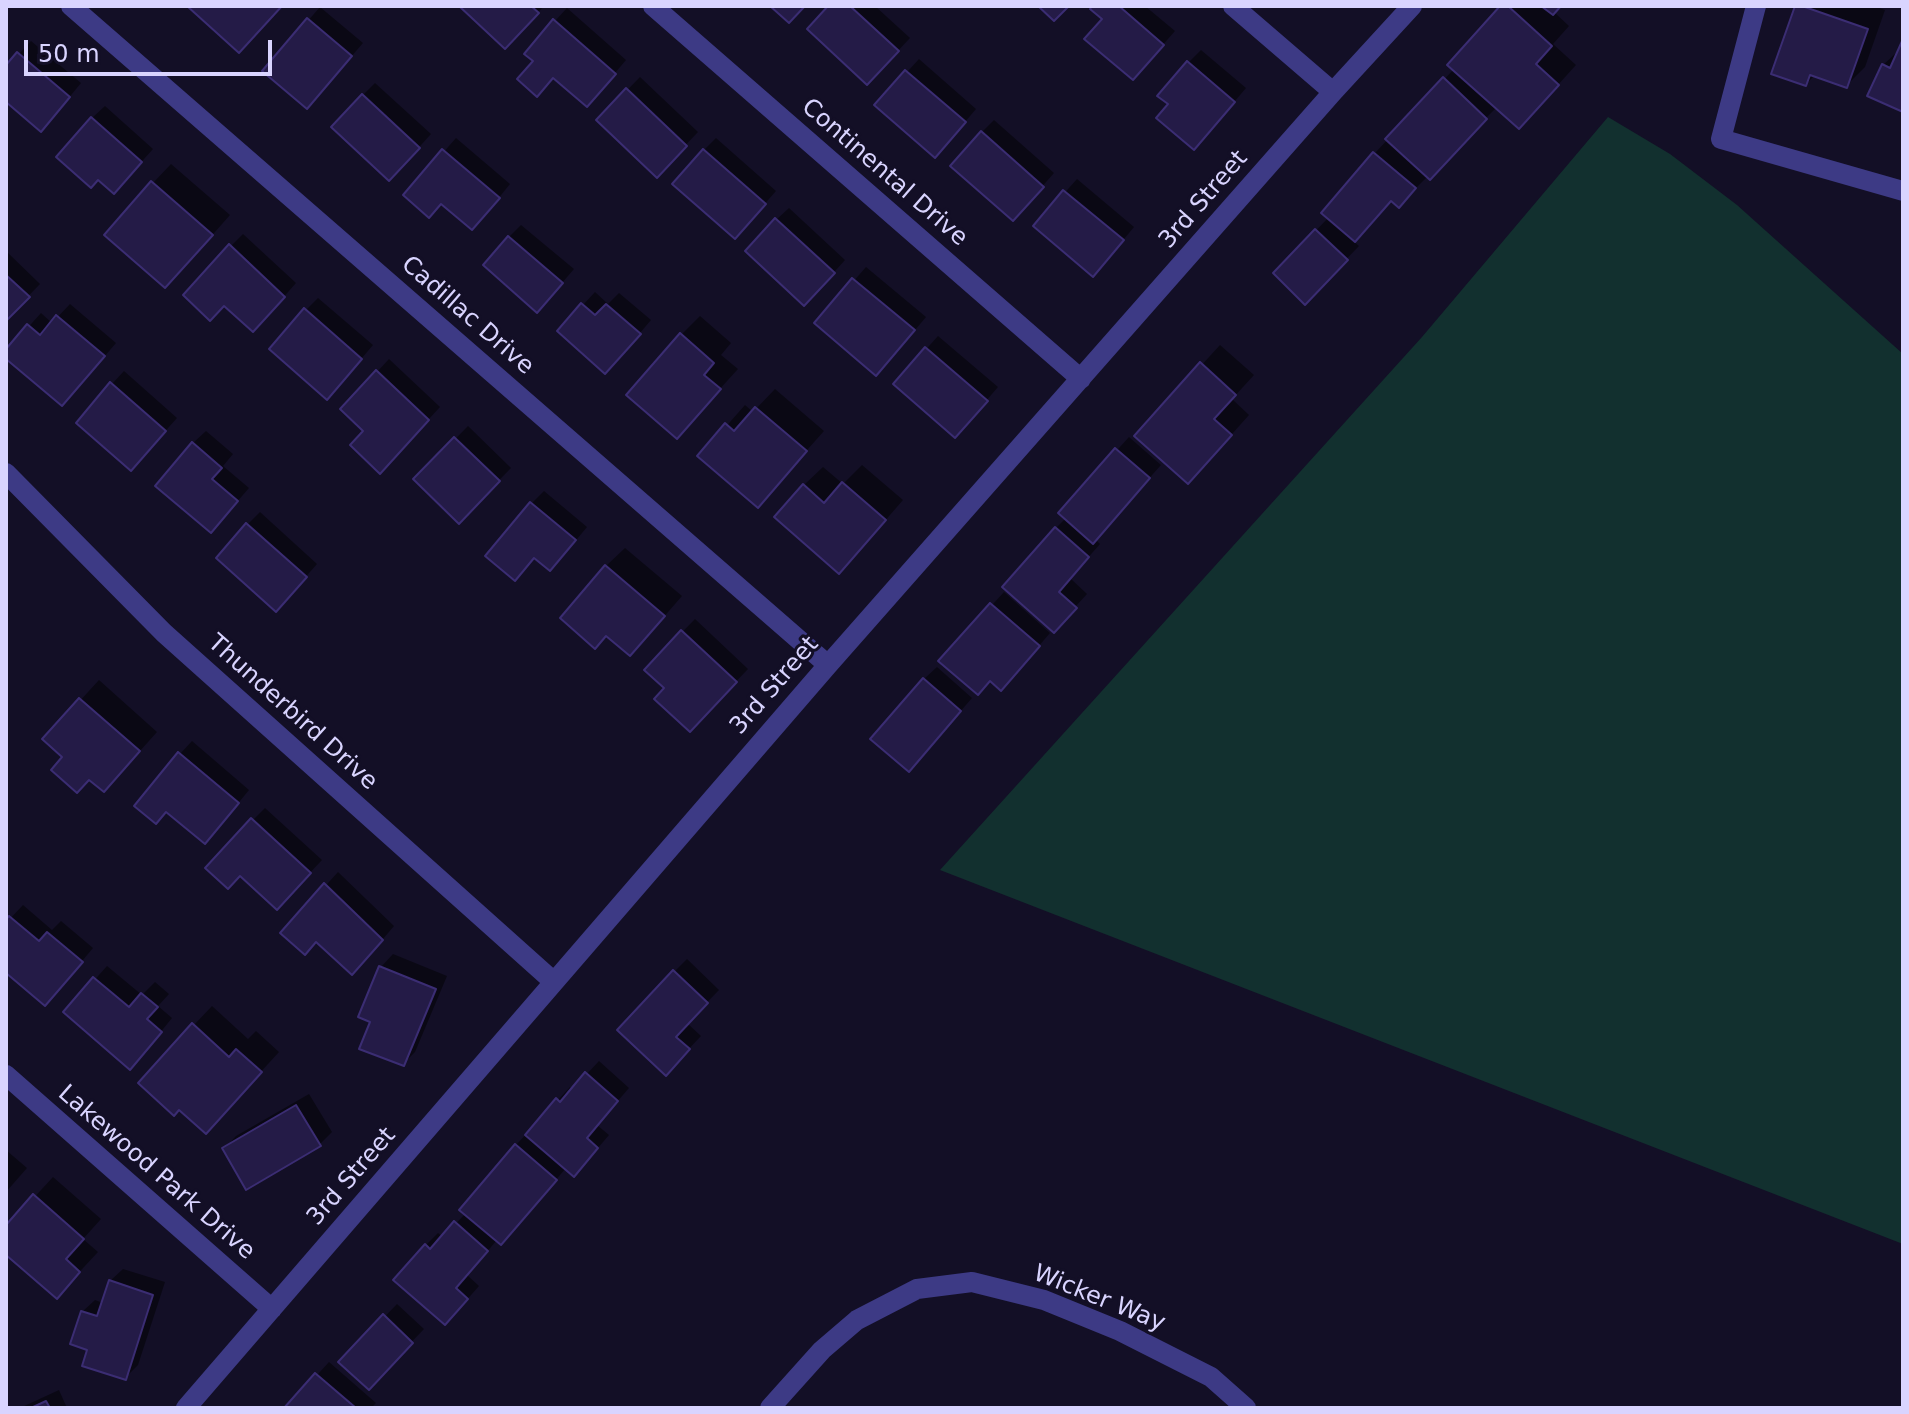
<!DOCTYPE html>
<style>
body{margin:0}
#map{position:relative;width:1909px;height:1414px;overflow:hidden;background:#130f26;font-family:"DejaVu Sans",sans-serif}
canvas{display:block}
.frame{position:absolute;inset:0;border:8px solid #d9d4ff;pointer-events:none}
.scale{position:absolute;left:24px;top:40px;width:248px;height:36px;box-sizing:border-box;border:4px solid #d9d4ff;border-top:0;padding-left:10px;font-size:24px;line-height:28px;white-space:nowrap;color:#d9d4ff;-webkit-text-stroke:6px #130f26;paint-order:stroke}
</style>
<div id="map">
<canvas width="1909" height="1414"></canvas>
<div class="frame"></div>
<div class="scale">50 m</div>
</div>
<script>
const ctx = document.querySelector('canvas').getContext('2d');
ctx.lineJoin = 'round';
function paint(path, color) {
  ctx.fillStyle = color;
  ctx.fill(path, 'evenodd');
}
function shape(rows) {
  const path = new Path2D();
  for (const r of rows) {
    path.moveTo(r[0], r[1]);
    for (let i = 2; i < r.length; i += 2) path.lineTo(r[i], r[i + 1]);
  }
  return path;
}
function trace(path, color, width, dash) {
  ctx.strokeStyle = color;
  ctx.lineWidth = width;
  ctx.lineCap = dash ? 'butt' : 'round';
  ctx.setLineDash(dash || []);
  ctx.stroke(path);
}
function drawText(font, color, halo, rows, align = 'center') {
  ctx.font = font + ' "DejaVu Sans",sans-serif';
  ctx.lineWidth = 6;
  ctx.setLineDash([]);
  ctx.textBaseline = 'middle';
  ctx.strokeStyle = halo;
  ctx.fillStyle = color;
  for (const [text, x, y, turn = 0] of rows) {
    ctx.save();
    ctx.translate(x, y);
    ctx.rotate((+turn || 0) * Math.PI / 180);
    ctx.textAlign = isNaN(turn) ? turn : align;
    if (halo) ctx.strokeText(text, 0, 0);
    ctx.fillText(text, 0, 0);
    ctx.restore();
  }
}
paint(shape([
 [1608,117,1670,154,1737,205,1903,354,1903,1244,940,870,1422,337]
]), '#12302f');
paint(shape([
 [461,6,544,6,518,34],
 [831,6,875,6,910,38,880,70],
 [1095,6,1145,6,1175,31,1145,65],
 [1502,6,1559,6,1554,12,1569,26,1553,44,1576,65,1537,108,1497,107,1411,193,1392,199,1353,241,1359,246,1305,302,1275,273,1329,217,1324,213,1375,153,1454,69],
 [1797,6,1874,6,1885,10,1865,67,1846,86,1815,75,1806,84],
 [320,7,363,43,319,94,265,70],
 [567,8,626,60,599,92,535,61,555,21],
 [31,41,81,83,53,117,6,99,6,68],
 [1903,44,1903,110,1883,65,1896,53,1899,54],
 [1201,50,1246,88,1206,135,1171,104,1189,62],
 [919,59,976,109,947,143,877,105],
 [640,77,698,132,657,175,598,120],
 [375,83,431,134,402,166,363,95],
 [105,106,153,149,126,179,98,178,92,118],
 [994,120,1054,173,1025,206,982,132],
 [456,138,510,184,484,216,442,202,406,195],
 [716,138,776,191,747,224,704,150],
 [171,164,230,215,184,267,153,183],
 [1077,179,1134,227,1105,262,1035,226],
 [789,208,845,260,817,291,776,220],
 [521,225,574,269,549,298,509,237],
 [243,234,296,283,265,318,231,246],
 [6,251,40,284,6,319],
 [866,267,926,317,889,361,817,323],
 [595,292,608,304,619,293,651,320,618,359,583,305],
 [318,298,373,345,339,385,306,310],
 [70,304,116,343,74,392,6,356,6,352,41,313,52,323],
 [700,316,731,343,721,355,738,369,677,436,681,335],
 [938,336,998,387,967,423,895,384],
 [1220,345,1254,375,1232,399,1249,415,1206,463,1137,436],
 [389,359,440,407,392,459,366,431,377,372],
 [124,371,177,418,143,456,112,384],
 [775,389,824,431,758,505,700,456,745,405,753,412],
 [468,426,511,468,459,521,416,479],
 [206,431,233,454,223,466,249,488,223,518,193,443],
 [1129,437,1161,465,1095,539,1100,544,1070,578,1087,594,1054,630,1056,528,1066,518,1060,513],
 [862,465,903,500,857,553,804,485,823,467,843,484],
 [544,491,587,527,562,557,535,556,532,503],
 [260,512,317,564,288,597,247,525],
 [625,548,682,596,648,635,606,566],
 [1004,592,1050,633,1013,676,991,680,941,661],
 [695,619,748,669,702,717,646,669],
 [937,667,972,698,921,757,924,679],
 [99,680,157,732,122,771,65,757,45,739],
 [192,741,249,790,217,829,180,754],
 [265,808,322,860,289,895,253,820],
 [338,872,394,926,365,960,317,940,283,933],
 [23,905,52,930,61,921,93,948,57,991,6,970,6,923],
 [393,954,447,976,415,1052,403,1064,381,967],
 [687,959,719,990,687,1023,701,1036,666,1073,674,972],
 [107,966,142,995,155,982,169,994,158,1006,172,1018,142,1055,66,1012],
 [212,1006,248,1039,256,1031,279,1052,224,1112,194,1025],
 [599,1061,629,1088,597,1125,609,1135,586,1162,566,1168,513,1230,497,1240,467,1275,479,1286,457,1311,426,1245,438,1233,443,1237,466,1213,516,1145,558,1100,570,1087,572,1090],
 [309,1094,332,1132,319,1145,224,1149,236,1136],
 [6,1150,27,1168,6,1192],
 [53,1177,101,1219,83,1239,98,1252,56,1297,6,1253,6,1228],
 [123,1269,165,1282,138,1365,125,1378,90,1349,82,1312,95,1300,103,1303,110,1281],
 [397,1304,424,1329,368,1387,341,1362],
 [329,1362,376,1403,371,1408,287,1408],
 [59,1390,67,1408,20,1408]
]), '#0007');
const building = shape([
 [187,6,282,6,239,53,187,6],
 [459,6,531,6,539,13,505,49,459,6],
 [770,6,805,6,789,23,770,6],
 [828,6,850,6,899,51,867,85,807,29,828,6],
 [1038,6,1069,6,1054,21,1038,6],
 [1092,6,1119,6,1164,45,1133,80,1084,39,1102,19,1090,9,1092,6],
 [1500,6,1508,6,1552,46,1536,64,1559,85,1519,129,1447,65,1500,6],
 [1541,6,1561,6,1553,15,1541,6],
 [1795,6,1802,6,1868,29,1847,88,1810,75,1806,86,1771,74,1795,6],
 [307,18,352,56,307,109,262,71,307,18],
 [553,19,616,74,587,107,553,78,537,97,517,79,533,61,524,54,553,19],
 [1903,39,1903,112,1867,96,1882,64,1890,68,1903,39],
 [17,52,70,97,41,132,6,102,6,65,17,52],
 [1187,61,1235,102,1194,150,1156,118,1168,104,1157,96,1187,61],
 [905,70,966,122,935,158,874,105,905,70],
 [1443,77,1487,119,1430,180,1385,139,1443,77],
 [626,88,687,146,657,178,596,120,626,88],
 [362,94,420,148,389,181,331,127,362,94],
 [91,117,142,162,114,194,98,180,91,188,56,157,91,117],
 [981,131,1044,187,1013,221,950,166,981,131],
 [442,149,500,198,472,230,441,204,429,218,403,195,442,149],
 [703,149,766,204,735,239,672,184,703,149],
 [1373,152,1416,188,1399,208,1391,201,1355,242,1321,213,1373,152],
 [151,181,213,235,165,288,104,235,151,181],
 [1063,190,1124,240,1093,277,1033,226,1063,190],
 [775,218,835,273,804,306,745,251,775,218],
 [1315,229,1348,260,1305,305,1273,273,1315,229],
 [508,236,563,283,537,313,483,265,508,236],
 [229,244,285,297,253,332,224,306,210,321,183,295,229,244],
 [6,275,30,297,6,321,6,275],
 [852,278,915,330,876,376,814,323,852,278],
 [581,303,595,315,606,304,641,334,605,374,557,331,581,303],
 [304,308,362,359,327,400,269,349,304,308],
 [56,315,105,356,62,406,6,359,6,349,27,324,40,335,56,315],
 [680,333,714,363,704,375,721,389,677,439,626,395,680,333],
 [925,347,988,401,955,438,893,384,925,347],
 [1200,362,1236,395,1214,419,1232,435,1188,484,1134,436,1200,362],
 [376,370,429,420,380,474,350,445,363,431,340,409,376,370],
 [110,382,166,431,131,471,76,423,110,382],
 [755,407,807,451,758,508,697,456,725,423,734,431,755,407],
 [454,437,500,481,459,524,413,479,454,437],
 [192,442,222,468,212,479,238,501,211,533,155,486,192,442],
 [1115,448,1150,478,1093,544,1058,513,1115,448],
 [842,482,886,520,839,574,774,517,803,484,824,503,842,482],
 [530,502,576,540,550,571,534,558,515,581,485,556,530,502],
 [246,523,307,577,276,612,216,558,246,523],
 [1055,527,1089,557,1059,592,1077,608,1054,633,1002,587,1055,527],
 [605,565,665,616,630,656,606,636,595,649,560,618,605,565],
 [990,603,1040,646,1001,691,990,681,978,695,938,661,990,603],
 [681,630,737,682,690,732,654,699,664,688,644,670,681,630],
 [923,678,961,711,909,772,870,739,923,678],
 [79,698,140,751,104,792,89,780,77,793,51,770,62,757,42,739,79,698],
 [178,752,239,803,205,844,166,812,156,824,134,806,178,752],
 [251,818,311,873,277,910,240,876,228,889,205,868,251,818],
 [324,883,383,940,352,975,316,942,305,955,280,933,324,883],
 [9,916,39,941,47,932,83,962,45,1006,6,973,6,920,9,916],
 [379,966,436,989,404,1066,359,1049,370,1022,358,1017,379,966],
 [673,970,708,1003,676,1037,690,1049,666,1076,617,1030,673,970],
 [93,977,129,1007,141,993,158,1007,147,1019,162,1032,130,1070,63,1012,93,977],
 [192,1023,229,1057,236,1049,262,1072,206,1134,179,1110,174,1116,138,1083,192,1023],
 [585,1072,618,1101,587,1138,598,1148,574,1177,525,1135,556,1098,560,1102,585,1072],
 [296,1105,321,1146,246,1190,222,1148,296,1105],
 [515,1144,557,1180,501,1245,459,1210,515,1144],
 [33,1194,84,1239,66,1259,80,1272,57,1299,6,1255,6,1225,33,1194],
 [454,1221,488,1251,456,1288,468,1299,445,1325,393,1280,425,1244,430,1249,454,1221],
 [109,1280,153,1295,126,1380,82,1366,87,1350,70,1344,81,1311,97,1316,109,1280],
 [383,1314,413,1343,369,1390,338,1362,383,1314],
 [315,1373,356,1408,284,1408,315,1373],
 [46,1401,50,1408,31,1408,46,1401]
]);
paint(building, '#241b47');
trace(building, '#3b2d73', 2);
trace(shape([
 [71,6,828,665],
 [653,6,1081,379],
 [1233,6,1333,92],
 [1756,6,1721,139,1903,191],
 [6,473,164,633,554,982],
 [6,1075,272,1309],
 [186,1408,828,665,1333,92,1412,6],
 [770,1408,822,1350,857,1320,917,1289,972,1282,1044,1300,1120,1331,1211,1377,1246,1408]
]), '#3d3a85', 20);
drawText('24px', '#d9d4ff', '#130f26', [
 ["Continental Drive",884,173,41],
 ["3rd Street",1204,200,-49],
 ["Cadillac Drive",467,316,41],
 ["3rd Street",775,686,-49],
 ["Thunderbird Drive",292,713,42],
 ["Lakewood Park Drive",156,1173,41],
 ["3rd Street",352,1177,-49],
 ["Wicker Way",1099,1299,22]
]);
</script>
